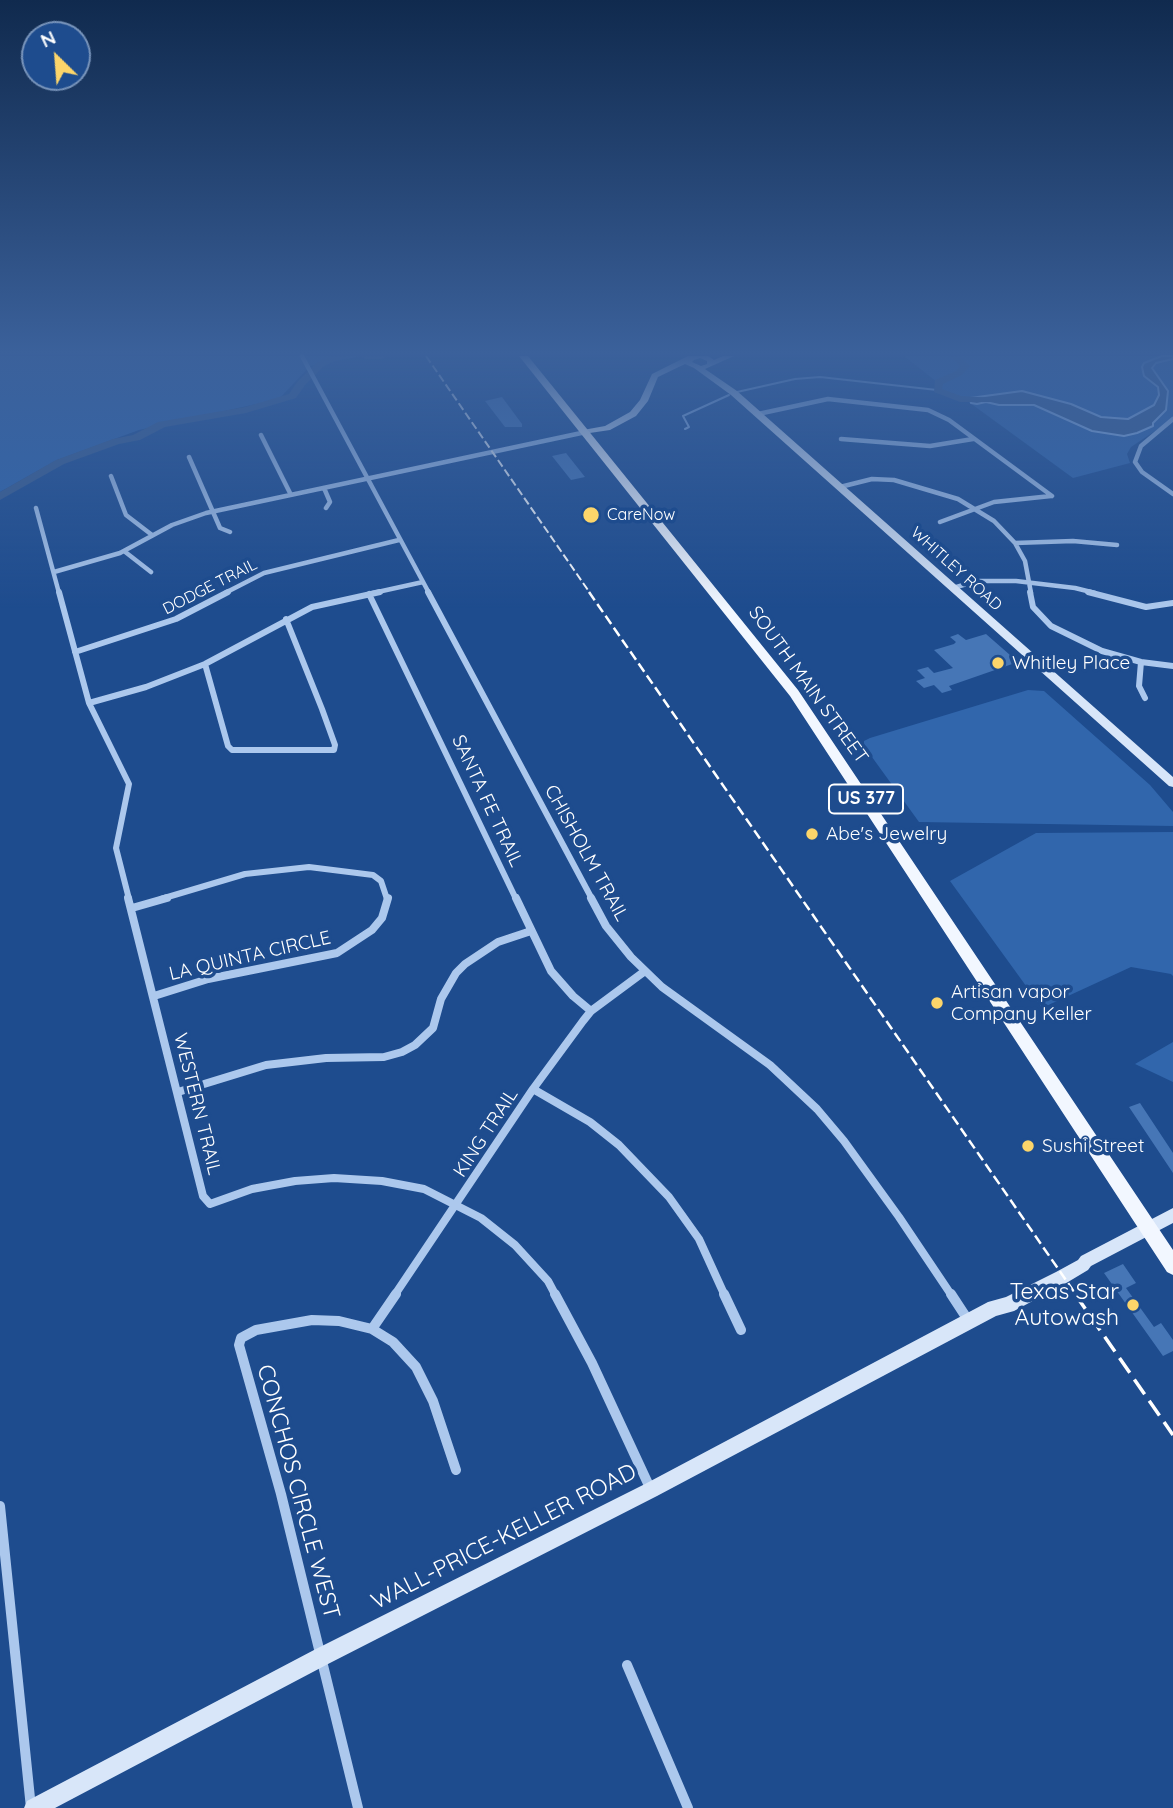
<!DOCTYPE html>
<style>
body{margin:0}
#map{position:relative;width:1173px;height:1808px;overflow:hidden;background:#1e4c8e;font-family:Quicksand,sans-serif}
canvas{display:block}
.north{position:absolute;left:21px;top:21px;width:70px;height:70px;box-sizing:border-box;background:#1e4c8e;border:2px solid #7894bb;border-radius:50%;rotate:335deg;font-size:19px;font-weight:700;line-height:28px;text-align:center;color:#fff}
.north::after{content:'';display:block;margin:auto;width:24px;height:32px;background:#fcd56a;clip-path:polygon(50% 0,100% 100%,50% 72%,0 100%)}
</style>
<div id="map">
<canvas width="1173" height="1808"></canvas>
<div class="north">N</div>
</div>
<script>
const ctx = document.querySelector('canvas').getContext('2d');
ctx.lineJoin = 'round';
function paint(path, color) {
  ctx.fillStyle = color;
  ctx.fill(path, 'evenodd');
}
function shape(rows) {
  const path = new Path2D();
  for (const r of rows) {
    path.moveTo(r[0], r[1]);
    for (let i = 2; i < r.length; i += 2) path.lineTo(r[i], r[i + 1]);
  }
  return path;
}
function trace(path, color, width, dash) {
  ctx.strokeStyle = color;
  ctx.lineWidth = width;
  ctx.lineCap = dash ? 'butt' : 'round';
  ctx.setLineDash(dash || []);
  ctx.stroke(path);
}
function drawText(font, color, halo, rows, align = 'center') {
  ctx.font = font + ' Quicksand,sans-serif';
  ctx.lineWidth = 7;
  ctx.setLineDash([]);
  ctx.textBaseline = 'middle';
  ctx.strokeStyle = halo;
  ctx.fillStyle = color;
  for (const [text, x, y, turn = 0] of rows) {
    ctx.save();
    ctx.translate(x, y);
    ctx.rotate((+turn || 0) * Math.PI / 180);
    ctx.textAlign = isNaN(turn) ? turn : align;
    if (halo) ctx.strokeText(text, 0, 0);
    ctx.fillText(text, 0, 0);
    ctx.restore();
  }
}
paint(shape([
 [0,356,361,356,310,366,279,399,139,430,57,460,0,492],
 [904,356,1173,356,1173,419,1131,447,1127,454,1130,463,1073,478,966,400,937,390,937,382],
 [1028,690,1044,691,1150,785,1173,812,1173,826,919,822,864,746,864,741,870,738],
 [1173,832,1173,976,1171,974,1131,967,1042,1008,950,881,1036,833],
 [1173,1042,1173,1082,1135,1064]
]), '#3166ac');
const water = shape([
 [1162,356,1173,356,1173,359,1156,363,1152,368,1168,391,1166,410,1153,423,1153,426,1137,433,1124,436,1092,431,1034,405,999,405,986,402,977,404,971,403,970,398,1022,391,1071,404,1101,417,1128,419,1154,405,1159,395,1158,387,1144,376,1142,367,1144,363,1162,356]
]);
paint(water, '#3b5d8d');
trace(water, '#9fc2ef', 2);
trace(shape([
 [737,392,795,379,820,377,937,390],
 [685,429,689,427,683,416,729,395]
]), '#9fc2ef', 2);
paint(shape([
 [332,356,346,356,324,366,305,385,296,398,246,413,165,427,140,440,119,444,64,464,0,500,0,492,56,460,113,439,133,435,158,422,245,407,289,394,298,381,318,362,332,356],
 [361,356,387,356,382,359,366,359,361,356],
 [950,356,960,356,970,366,962,375,943,384,942,389,961,396,995,398,995,402,960,402,934,392,935,380,956,371,960,366,950,356]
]), '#3b5d8d');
paint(shape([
 [502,397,522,424,522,427,505,427,485,401],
 [566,453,585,477,571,480,552,456],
 [958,634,966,640,986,634,1018,662,949,686,952,690,942,693,934,685,924,688,916,681,925,678,917,670,928,667,934,673,953,668,934,650,954,644,956,642,950,637],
 [1140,1103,1173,1153,1173,1173,1129,1107],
 [1123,1264,1136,1283,1126,1288,1154,1327,1161,1323,1173,1340,1173,1351,1163,1356,1104,1273]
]), '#4676b6');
trace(shape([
 [302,356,429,593],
 [758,414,828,399,928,410,949,420,1052,496],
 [1173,419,1141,446,1135,462,1142,472,1173,494],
 [261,435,291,495],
 [841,439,930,446,973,439],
 [189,457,220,528,230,532],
 [111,476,126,515,152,535],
 [840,487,872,479,894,480,958,499,994,521,1015,543,1025,561,1031,593],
 [324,488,330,502,326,508],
 [36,508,59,593],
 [940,522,994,502,1051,496],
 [1015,543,1073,541,1117,545],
 [124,551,151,572],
 [54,572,120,553,172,525,206,513,586,432],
 [953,588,977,581,1016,581,1075,588,1095,593],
 [225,593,264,573,399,540],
 [373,593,423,582]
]), '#acc8ed', 4.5);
trace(shape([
 [59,592,89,703,129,784,116,848,129,899],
 [428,592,592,899],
 [1030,592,1033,607,1051,626,1102,651,1141,662,1173,666],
 [1088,592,1146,607,1173,603],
 [369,594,516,899],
 [75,652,176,619,228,592],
 [1141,662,1139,686,1145,698],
 [205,664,228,746,232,750,334,750,335,745,322,709,286,619],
 [89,703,146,687,205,664,312,607,380,592],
 [161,899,245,874,309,867,373,875,381,881,387,899]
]), '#acc8ed', 6);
trace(shape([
 [128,898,203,1196,210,1204,252,1189,295,1181,334,1178,382,1181,424,1189,481,1218,515,1245,548,1281,556,1296],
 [516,898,551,971,573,996,591,1011],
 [591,898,606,926,631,957,662,987,770,1065,817,1109,844,1141,899,1217,952,1296],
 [132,908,167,898],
 [154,996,208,979,337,953,372,930,382,918,388,898],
 [533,1089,590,1122,619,1145,669,1197,699,1239,725,1296],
 [178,1092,266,1065,326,1058,384,1057,402,1052,415,1045,433,1028,441,999,456,973,465,964,498,942,531,931],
 [394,1296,533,1089,583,1021,591,1011,645,971]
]), '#acc8ed', 8);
trace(shape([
 [555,1294,592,1363,651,1490],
 [724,1294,741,1330],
 [951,1294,968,1320],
 [372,1329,396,1294],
 [0,1506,31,1808],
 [627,1665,688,1808],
 [358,1808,281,1494,239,1345,241,1338,256,1330,312,1320,339,1321,372,1329,393,1342,416,1367,433,1401,456,1470]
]), '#acc8ed', 10);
paint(shape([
 [688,356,708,356,714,360,723,356,734,356,705,369,737,391,1173,777,1173,787,1169,786,731,395,694,368,685,364,658,377,648,401,636,416,610,430,583,434,583,430,605,426,630,412,640,400,652,374,688,356],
 [700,358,707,361,707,364,701,366,692,362,694,360,700,358],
 [1173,1208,1173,1223,1091,1266,1088,1270,1068,1282,1014,1311,996,1316,657,1496,328,1664,55,1808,24,1808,27,1801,314,1650,645,1484,988,1302,1006,1297,1056,1272,1078,1260,1081,1256,1173,1208]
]), '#d8e6f9');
paint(shape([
 [519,356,528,356,798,690,1173,1250,1173,1275,1167,1272,790,696,519,356]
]), '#f2f7ff');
trace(shape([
 [426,356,590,593]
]), '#fff', 2, [8, 3.5]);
trace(shape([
 [589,592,1077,1296]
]), '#fff', 2.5, [10, 4.5]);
trace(shape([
 [1075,1294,1173,1435]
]), '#fff', 3.5, [18, 8]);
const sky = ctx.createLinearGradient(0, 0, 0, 609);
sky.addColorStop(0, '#102a4e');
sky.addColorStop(0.58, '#3b619b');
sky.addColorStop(1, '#3b619b00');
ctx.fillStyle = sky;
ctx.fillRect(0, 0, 1173, 609);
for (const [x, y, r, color] of [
 [591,515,9,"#fcd56a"],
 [998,663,7,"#fcd56a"],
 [812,834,7,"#fcd56a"],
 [937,1003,7,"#fcd56a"],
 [1028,1146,7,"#fcd56a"],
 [1133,1305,7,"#fcd56a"]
]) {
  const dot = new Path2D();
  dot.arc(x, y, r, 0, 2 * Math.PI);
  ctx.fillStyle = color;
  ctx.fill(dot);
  trace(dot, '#1e4c8e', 2.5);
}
drawText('16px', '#fff', '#1e4c8e', [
 ["CareNow",607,515]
], 'left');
drawText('16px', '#fff', '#1e4c8e', [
 ["WHITLEY ROAD",956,569,42],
 ["DODGE TRAIL",210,587,-27]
]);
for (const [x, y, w] of [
 [866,799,74]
]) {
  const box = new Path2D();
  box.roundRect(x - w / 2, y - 14.5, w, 29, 5);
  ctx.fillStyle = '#1e4c8e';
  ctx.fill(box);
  trace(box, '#fff', 2);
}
drawText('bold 18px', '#fff', null, [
 ["US 377",866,799]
]);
drawText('19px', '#fff', '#1e4c8e', [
 ["Whitley Place",1012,663],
 ["Abe's Jewelry",826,834],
 ["Artisan vapor",951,992],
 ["Company Keller",951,1014],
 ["Sushi Street",1042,1146]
], 'left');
drawText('19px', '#fff', '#1e4c8e', [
 ["SOUTH MAIN STREET",808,685,54],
 ["SANTA FE TRAIL",487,801,65],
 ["CHISHOLM TRAIL",586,853,61],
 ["LA QUINTA CIRCLE",250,956,-13],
 ["WESTERN TRAIL",197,1104,76],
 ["KING TRAIL",486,1133,-57]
]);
drawText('23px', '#fff', '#1e4c8e', [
 ["Texas Star",1119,1292],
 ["Autowash",1119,1318]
], 'right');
drawText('23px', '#fff', '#1e4c8e', [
 ["CONCHOS CIRCLE WEST",298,1492,75],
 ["WALL-PRICE-KELLER ROAD",504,1537,-27]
]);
</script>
